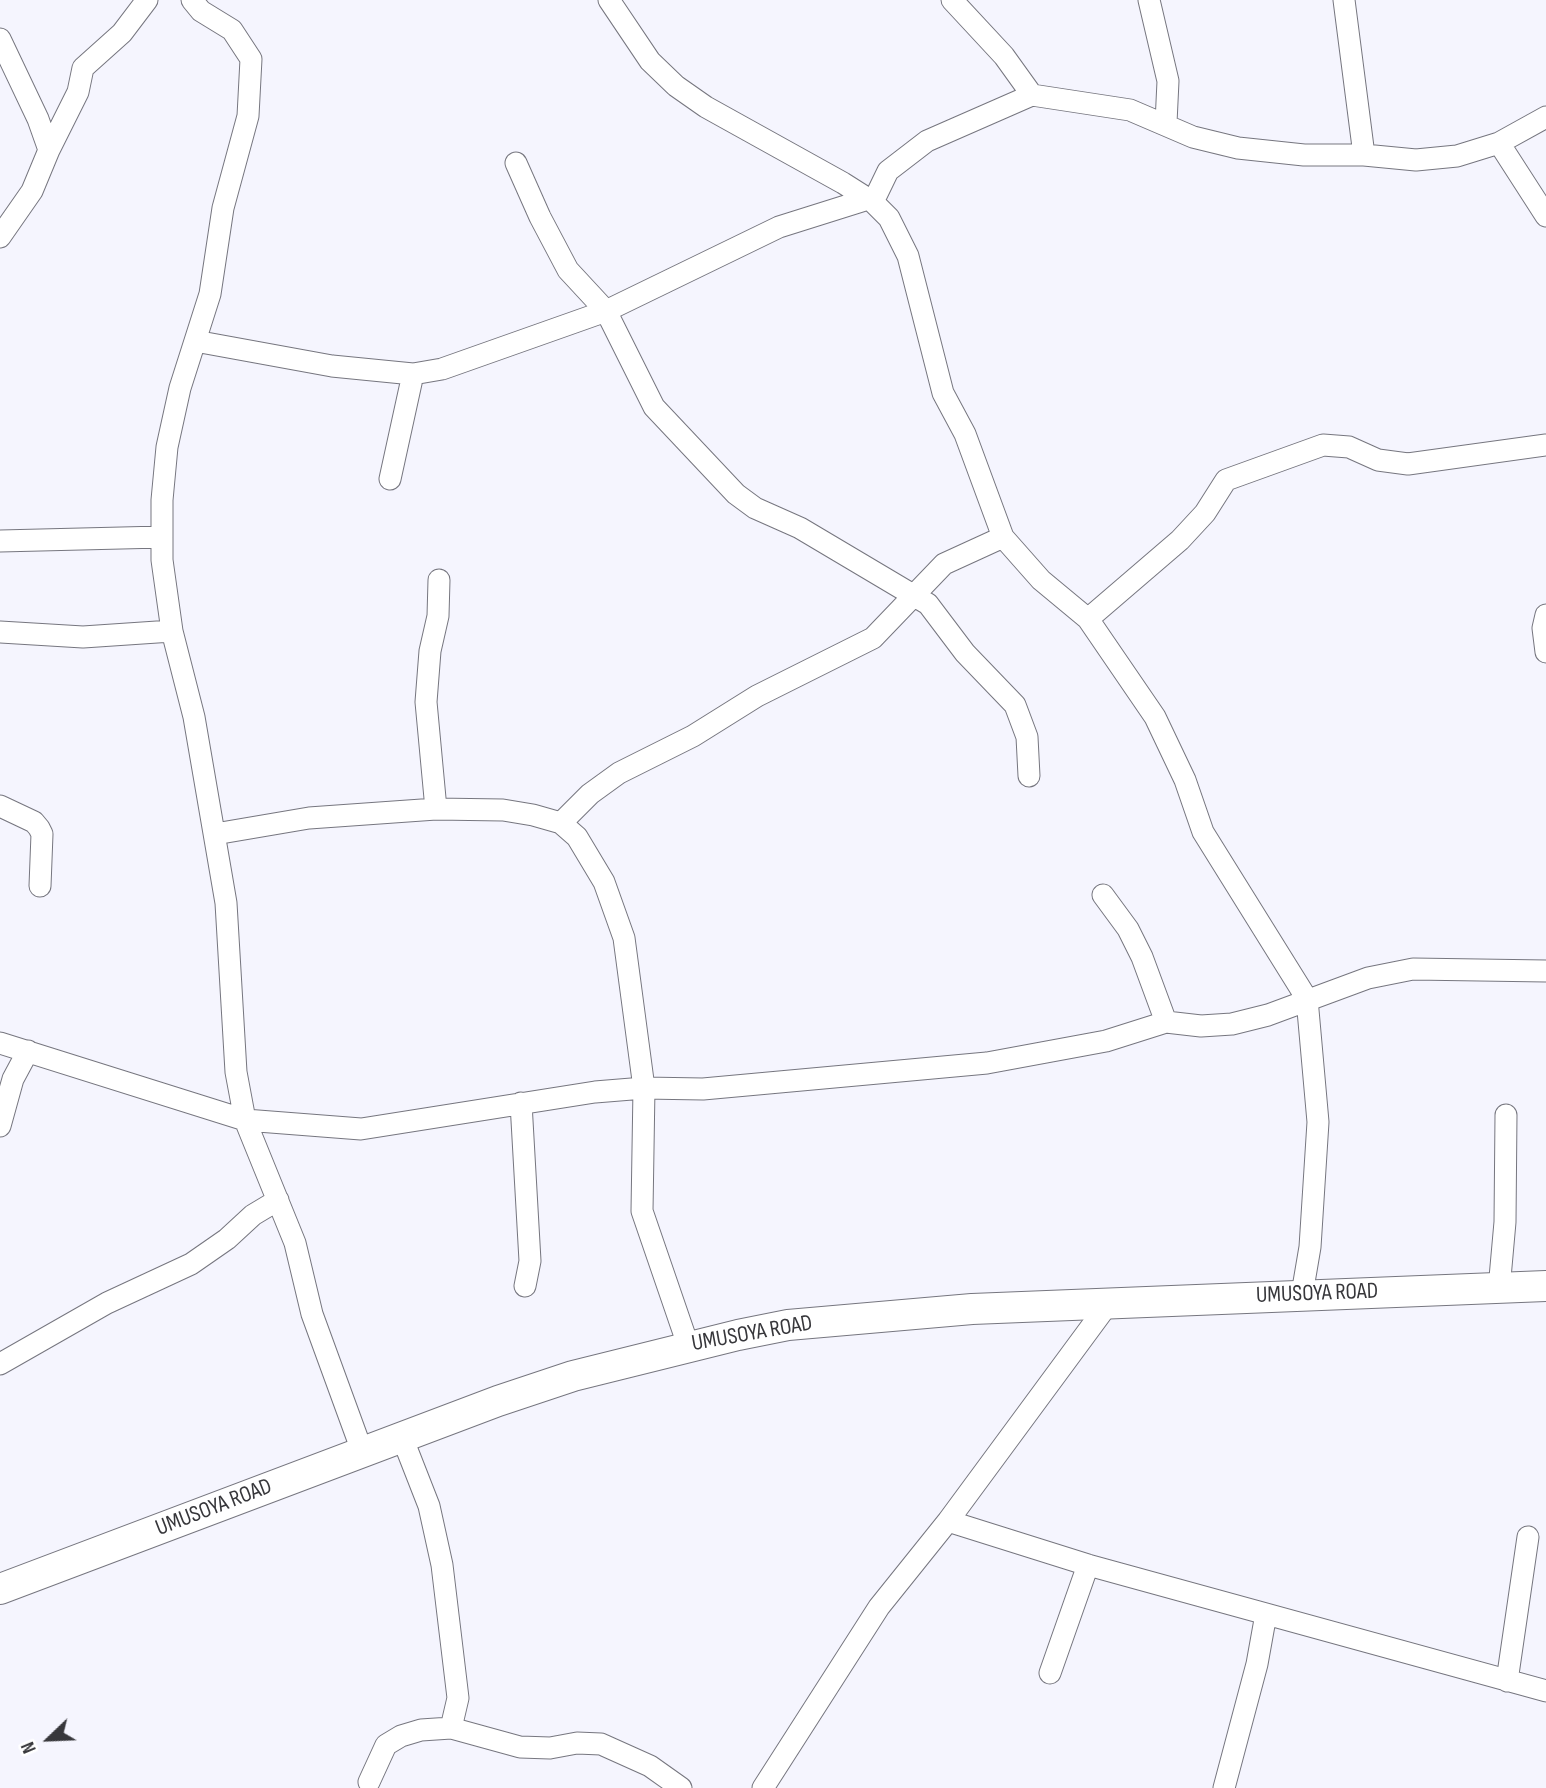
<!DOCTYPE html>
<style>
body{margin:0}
#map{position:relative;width:1546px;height:1788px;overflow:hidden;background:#f5f5fe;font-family:"Sofia Sans Condensed",sans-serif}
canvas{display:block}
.north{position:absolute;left:14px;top:1704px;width:70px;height:70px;-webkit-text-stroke:5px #fff;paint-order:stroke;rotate:247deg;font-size:19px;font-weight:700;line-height:28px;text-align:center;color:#37373b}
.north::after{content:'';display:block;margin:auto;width:24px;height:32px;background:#37373b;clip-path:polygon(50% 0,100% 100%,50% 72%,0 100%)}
</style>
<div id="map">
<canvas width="1546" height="1788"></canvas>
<div class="north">N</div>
</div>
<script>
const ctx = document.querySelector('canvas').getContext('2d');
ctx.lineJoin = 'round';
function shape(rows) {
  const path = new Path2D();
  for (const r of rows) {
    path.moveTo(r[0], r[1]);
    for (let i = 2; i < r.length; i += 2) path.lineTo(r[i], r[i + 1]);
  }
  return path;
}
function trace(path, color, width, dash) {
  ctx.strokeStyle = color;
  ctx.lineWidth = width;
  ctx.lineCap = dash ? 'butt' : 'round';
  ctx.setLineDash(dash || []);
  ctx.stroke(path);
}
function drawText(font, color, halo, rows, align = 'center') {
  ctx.font = font + ' "Sofia Sans Condensed",sans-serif';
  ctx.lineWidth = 6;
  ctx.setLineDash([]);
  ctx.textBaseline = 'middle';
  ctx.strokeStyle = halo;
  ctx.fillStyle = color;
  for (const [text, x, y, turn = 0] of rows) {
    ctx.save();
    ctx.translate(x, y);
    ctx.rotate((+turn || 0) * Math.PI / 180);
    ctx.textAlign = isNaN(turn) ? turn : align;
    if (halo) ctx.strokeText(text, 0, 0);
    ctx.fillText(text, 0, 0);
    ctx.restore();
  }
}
const street = shape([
 [192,0,201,11,232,30,251,59,248,116,223,208,210,294,180,388,167,447,162,500,162,560,172,631,194,717,226,903,236,1072,245,1120,295,1243,312,1314,362,1451],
 [609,0,650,61,676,86,706,107,843,183,873,202,889,218,908,256,943,393,965,434,1003,537,1041,580,1088,619,1155,717,1185,780,1203,832,1307,999,1318,1122,1310,1247,1302,1294],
 [952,0,1004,56,1032,95],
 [1149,0,1168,81,1166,123],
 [1344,0,1364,155],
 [0,39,38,119,49,150,32,191,0,237],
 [1499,143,1546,216],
 [49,150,78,92,83,68,122,33,147,0],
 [516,163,540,217,568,270,606,311,654,407,736,494,755,508,800,528,928,604,965,653,1015,705,1027,737,1029,776],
 [873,202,888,171,927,141,1032,95,1130,110,1193,137,1238,148,1304,155,1364,155,1416,160,1457,156,1499,143,1546,117],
 [195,341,332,366,413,374,442,369,606,311,779,227,868,199],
 [390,479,413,374],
 [0,541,162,537],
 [1546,615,1543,628,1546,652],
 [1088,619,1180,540,1205,513,1226,480,1323,445,1349,447,1378,460,1408,464,1546,445],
 [0,632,83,637,172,631],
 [0,806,34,822,39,828,42,834,40,886],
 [436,809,426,702,430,651,438,616,439,580],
 [561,823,590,794,619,773,693,736,757,696,873,638,944,564,1003,537],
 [215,834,309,818,436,809,503,810,533,815,561,823,577,837,604,882,624,938,644,1088,642,1211,688,1345],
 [1103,895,1128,929,1142,957,1166,1022],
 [0,1043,245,1120,361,1129,595,1092,644,1088,703,1089,987,1063,1106,1041,1166,1022,1201,1026,1232,1024,1268,1015,1368,978,1413,969,1546,971],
 [521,1103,530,1261,525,1286],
 [0,1126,13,1079,28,1051],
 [1499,1289,1505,1222,1506,1115],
 [0,1364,107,1303,191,1264,227,1239,253,1215,278,1200],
 [402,1437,429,1506,442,1565,458,1698,451,1728],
 [948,1521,1088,1565,1546,1691],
 [1050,1673,1088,1565],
 [1507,1681,1528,1537],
 [369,1782,386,1745,401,1736,421,1730,451,1728,520,1747,550,1748,577,1743,601,1744,650,1766,681,1788],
 [763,1788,879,1607,948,1521,1108,1304],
 [1224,1788,1257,1664,1266,1614]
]);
const secondary = shape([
 [0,1589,498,1401,573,1376,738,1335,788,1325,972,1309,1546,1286]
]);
trace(street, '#76767f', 23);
trace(secondary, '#76767f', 32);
trace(street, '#fff', 21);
trace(secondary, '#fff', 30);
drawText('23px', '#37373b', '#fff', [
 ["UMUSOYA ROAD",1317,1294,-2],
 ["UMUSOYA ROAD",752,1334,-10],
 ["UMUSOYA ROAD",214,1508,-21]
]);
</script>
